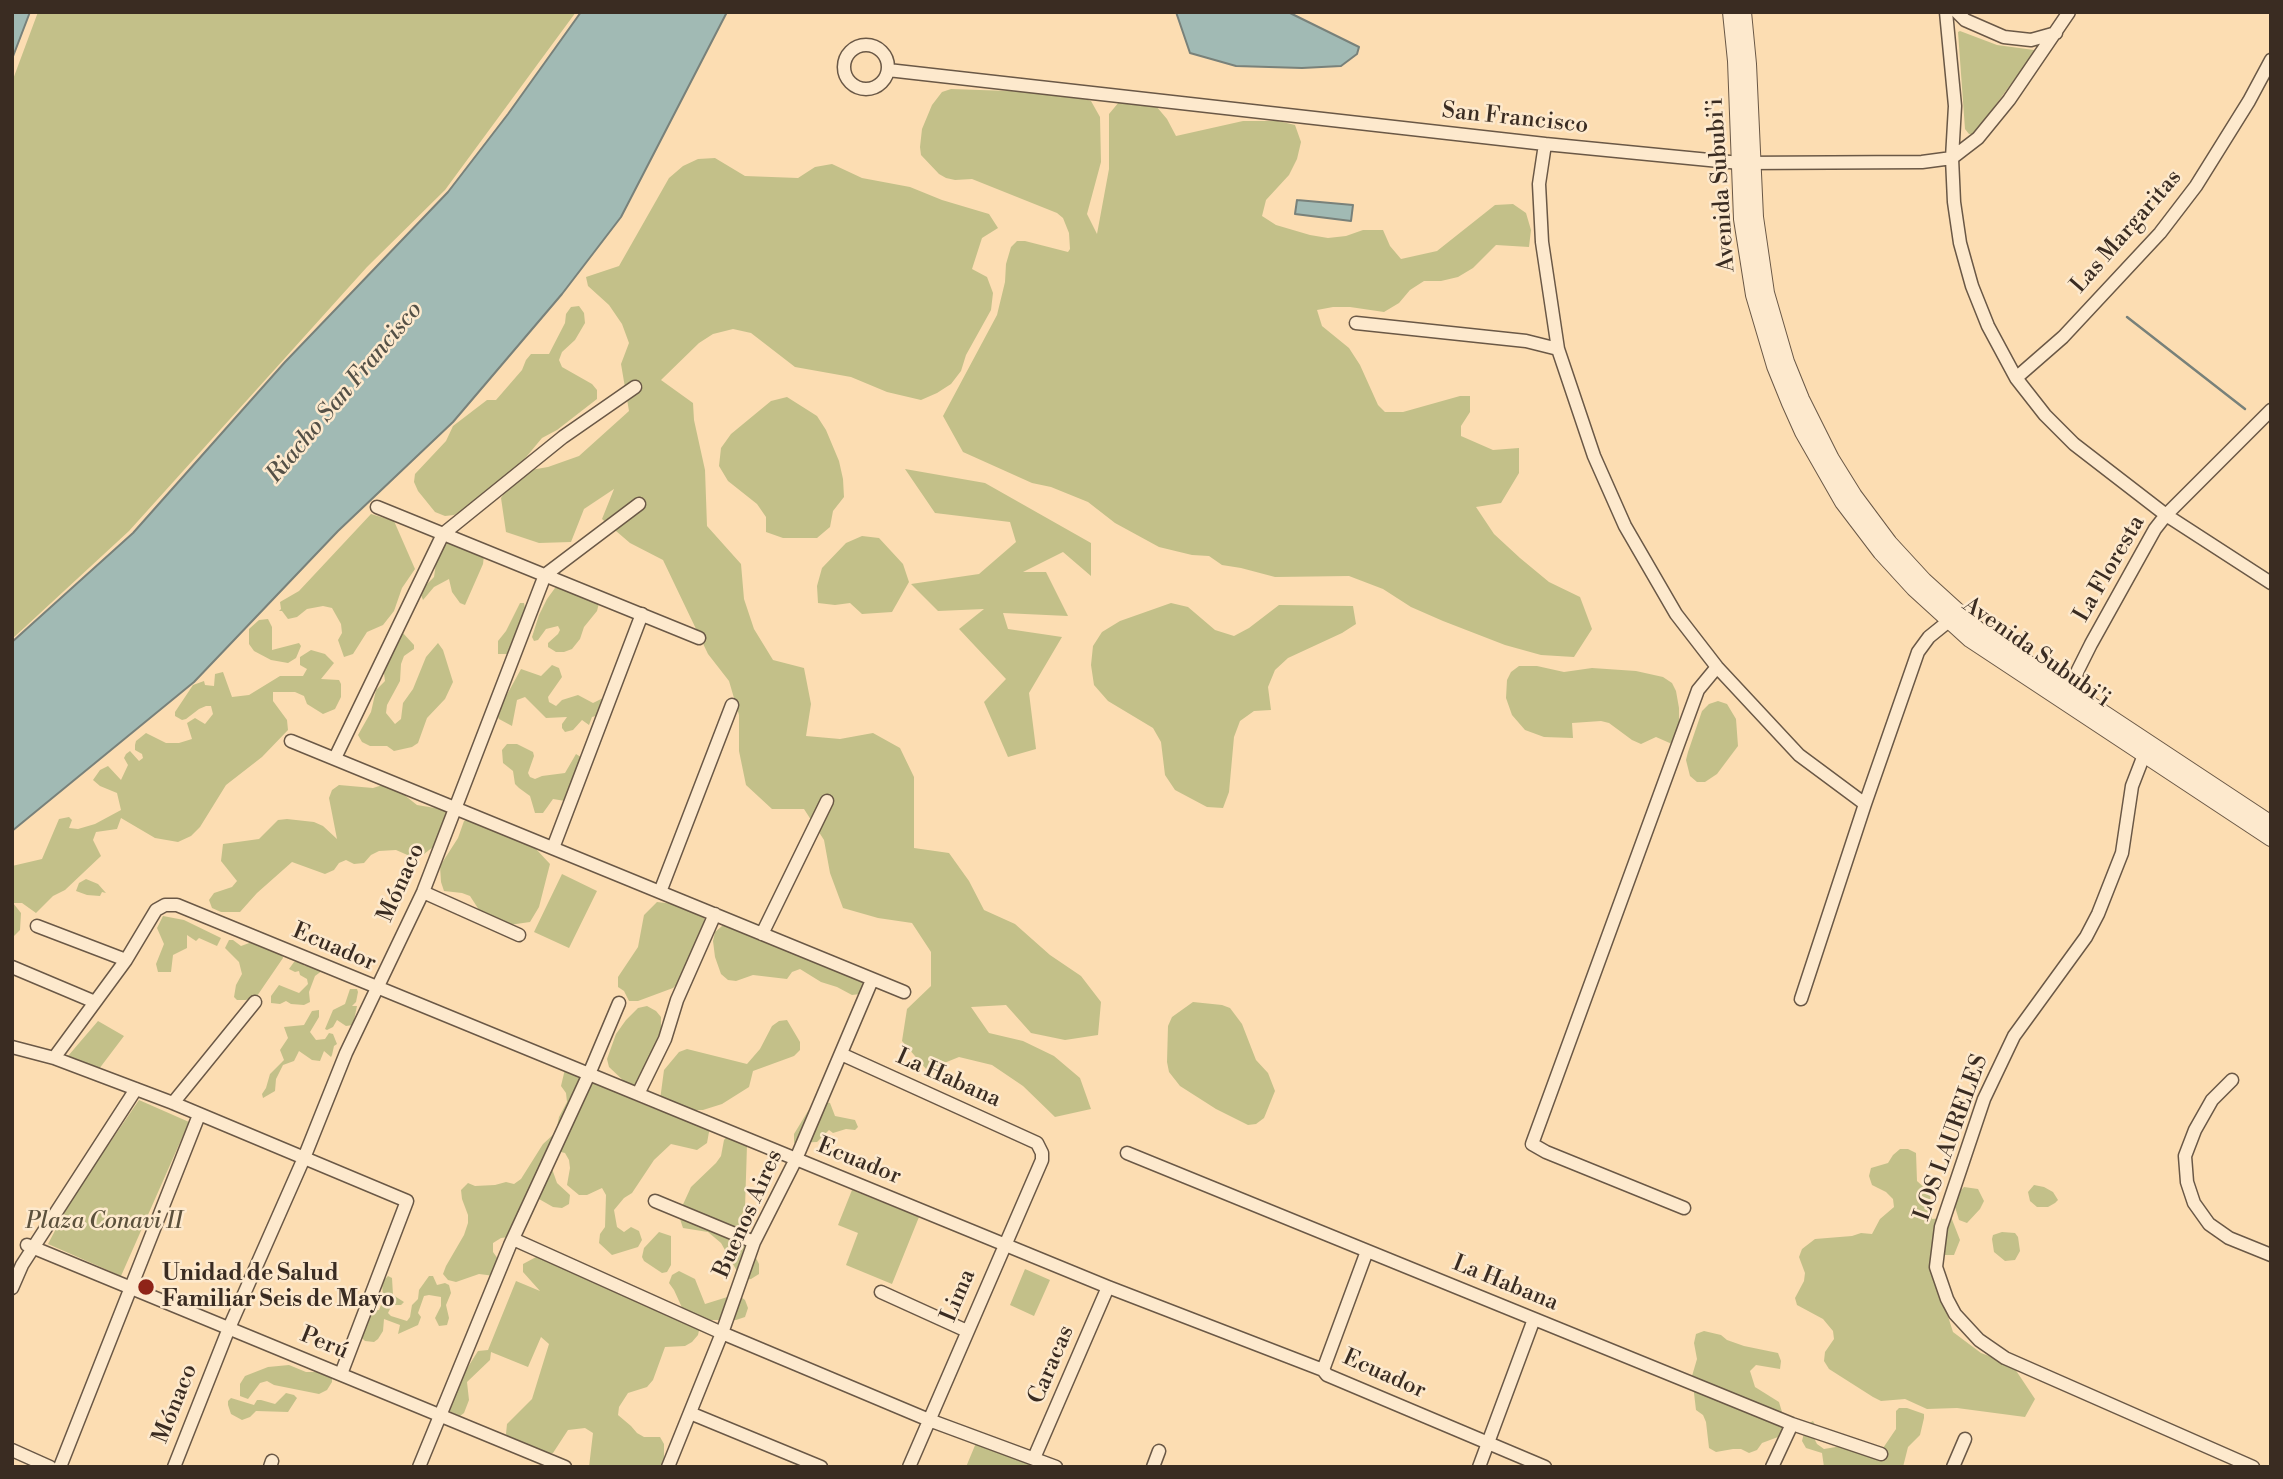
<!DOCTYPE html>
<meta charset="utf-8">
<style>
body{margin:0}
#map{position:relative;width:2283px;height:1479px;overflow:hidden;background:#fcddb2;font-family:"Libre Bodoni",serif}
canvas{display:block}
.frame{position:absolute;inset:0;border:14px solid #3a2c22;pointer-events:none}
</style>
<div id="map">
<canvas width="2283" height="1479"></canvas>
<div class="frame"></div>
</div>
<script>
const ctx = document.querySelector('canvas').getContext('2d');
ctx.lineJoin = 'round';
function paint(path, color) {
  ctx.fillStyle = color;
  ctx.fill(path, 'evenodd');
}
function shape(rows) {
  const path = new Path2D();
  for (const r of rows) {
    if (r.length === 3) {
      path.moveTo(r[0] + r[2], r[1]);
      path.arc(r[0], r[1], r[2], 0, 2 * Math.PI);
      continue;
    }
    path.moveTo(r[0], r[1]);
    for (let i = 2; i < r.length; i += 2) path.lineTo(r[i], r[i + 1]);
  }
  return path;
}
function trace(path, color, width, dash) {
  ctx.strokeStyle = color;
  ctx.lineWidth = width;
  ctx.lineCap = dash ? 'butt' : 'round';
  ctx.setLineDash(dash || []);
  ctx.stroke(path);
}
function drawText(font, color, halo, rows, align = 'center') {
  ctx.font = font + ' "Libre Bodoni",serif';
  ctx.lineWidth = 5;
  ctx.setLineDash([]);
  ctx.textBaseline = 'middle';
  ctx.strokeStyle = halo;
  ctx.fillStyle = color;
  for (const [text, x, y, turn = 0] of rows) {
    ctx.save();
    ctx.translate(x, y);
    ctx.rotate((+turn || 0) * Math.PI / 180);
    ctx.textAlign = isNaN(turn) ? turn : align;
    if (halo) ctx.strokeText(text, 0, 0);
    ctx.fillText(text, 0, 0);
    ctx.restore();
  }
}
paint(shape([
 [38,12,576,12,445,190,367,267,129,531,12,639,12,82],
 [1960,31,1997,45,2034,50,2034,53,1974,134,1969,134,1965,129,1958,32],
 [951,89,1037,92,1073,95,1091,101,1100,117,1101,162,1087,214,1097,234,1109,169,1109,114,1119,102,1137,102,1156,106,1167,119,1176,136,1243,121,1278,121,1295,125,1301,142,1297,159,1289,175,1266,200,1262,216,1276,225,1310,235,1328,238,1346,236,1363,230,1383,230,1390,246,1401,259,1437,251,1495,205,1513,204,1526,213,1531,230,1529,247,1496,245,1473,268,1458,277,1441,281,1424,281,1410,290,1399,303,1384,312,1350,307,1333,307,1317,310,1322,326,1349,348,1360,365,1378,405,1385,412,1403,412,1460,396,1470,396,1470,412,1461,426,1461,436,1493,450,1519,448,1519,473,1501,503,1476,507,1494,534,1520,558,1549,582,1580,597,1592,629,1574,657,1541,655,1505,645,1443,621,1411,607,1383,589,1349,576,1275,577,1241,568,1222,565,1209,556,1192,555,1159,547,1115,523,1088,502,1051,487,1032,483,963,452,943,416,997,315,1005,282,1006,264,1011,247,1017,241,1025,241,1068,252,1070,249,1069,233,1063,218,1057,213,972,179,955,180,946,178,939,174,921,155,920,147,922,129,932,105,942,92],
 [715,158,745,176,798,178,815,167,832,164,862,178,910,187,942,200,989,214,998,228,982,238,972,269,987,277,993,293,991,310,966,355,961,371,951,384,937,393,921,400,887,392,851,377,795,367,751,333,733,329,713,334,699,343,661,380,693,403,694,420,705,470,707,526,741,564,744,599,754,629,773,660,804,668,811,704,806,736,840,739,873,733,900,748,914,777,914,848,949,853,969,881,984,910,1015,924,1050,955,1081,976,1101,1002,1098,1035,1065,1040,1031,1033,1006,1005,971,1007,989,1033,1023,1041,1054,1056,1080,1078,1091,1109,1055,1117,1023,1086,992,1065,959,1057,927,1070,902,1041,907,1009,931,986,931,952,912,923,878,918,843,908,830,873,824,840,804,809,772,809,746,785,739,751,739,715,729,681,708,654,663,560,630,543,602,519,614,489,584,509,571,542,539,543,506,532,501,498,519,472,548,467,579,456,629,411,621,364,629,343,622,324,609,305,588,286,586,277,619,266,669,178,683,166,698,159],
 [579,306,584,313,585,323,575,340,562,352,559,360,562,367,592,384,597,390,597,399,557,430,542,438,517,468,480,495,479,500,454,515,445,516,435,512,418,491,414,482,415,474,446,441,453,426,487,400,496,400,522,370,526,360,531,354,549,354,565,323,566,314,571,307],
 [787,397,817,416,826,430,839,461,843,479,844,497,833,511,830,527,817,538,783,538,766,532,766,517,757,504,728,481,719,466,721,448,731,434,771,401],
 [905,469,985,483,1091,543,1091,576,1063,552,1023,572,1046,572,1068,616,1003,613,1008,629,1062,637,1029,693,1036,749,1008,757,984,702,1006,679,959,629,984,609,938,611,911,584,979,574,1016,542,1010,522,935,513],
 [371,514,394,521,415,569,402,588,394,611,383,625,367,632,353,654,344,657,338,640,342,633,341,624,332,608,323,606,307,609,297,617,288,619,282,611,279,611,281,609,280,602,299,591],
 [862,536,879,538,903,564,909,582,892,612,862,614,850,603,835,605,818,603,817,586,822,568,846,543],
 [449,541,484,555,483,564,465,605,460,603,452,592,449,579,434,587,423,600,421,595,425,586,434,577,437,556],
 [559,587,599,603,597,611,584,627,580,639,572,649,564,652,556,652,548,647,548,643,558,634,560,630,558,626,546,629,538,640,534,641,532,637,539,615,547,599,555,588],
 [520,603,524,603,526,613,510,651,507,654,498,654,498,641,506,631],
 [1171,603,1188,607,1215,630,1234,636,1249,628,1279,605,1353,606,1356,624,1342,633,1288,658,1275,670,1268,687,1271,710,1254,711,1240,721,1234,737,1229,792,1223,808,1207,807,1175,790,1165,775,1161,742,1153,728,1108,701,1094,685,1091,665,1093,646,1102,632,1120,621],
 [268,619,272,627,272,650,299,643,301,646,296,658,288,663,271,660,254,651,249,644,249,629,259,620],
 [402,632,414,645,414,649,404,656,401,664,400,681,387,705,386,713,395,724,401,719,403,703,413,689,426,657,438,643,443,650,453,682,445,699,427,718,418,743,412,747,394,751,387,746,370,746,362,742,358,735,371,712,376,690,385,681,384,673,395,638],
 [311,650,325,654,334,663,321,679,339,680,341,684,341,697,335,709,323,714,307,704,304,696,295,692,273,692,273,701,287,720,288,730,262,757,226,785,200,827,191,836,178,842,155,838,121,818,117,829,96,832,93,840,101,856,65,890,53,896,36,913,22,903,13,903,21,913,20,930,12,938,12,866,42,859,59,819,69,817,72,820,69,828,78,829,95,824,121,810,117,793,100,786,93,780,100,770,108,766,121,780,128,765,124,758,126,754,130,751,139,761,143,758,142,754,135,750,135,745,136,741,146,733,166,743,179,743,192,739,187,723,195,718,205,724,213,714,211,706,206,706,199,709,186,719,182,720,175,716,175,712,193,685,204,681,205,685,214,686,215,674,223,672,232,697,249,695,280,676,303,676,307,669,300,665,300,657],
 [552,665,559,668,562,677,548,697,549,702,556,706,562,700,578,695,593,703,607,696,600,715,592,717,589,725,582,720,573,730,565,732,562,728,562,724,567,717,546,718,525,697,517,700,512,726,499,719,497,715,498,711,521,669,541,676],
 [1519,666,1537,666,1564,672,1592,668,1636,671,1663,677,1672,683,1676,691,1679,708,1679,727,1672,744,1656,737,1641,744,1632,740,1609,723,1601,721,1572,723,1573,738,1544,737,1525,730,1512,715,1506,698,1507,680,1511,672],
 [1718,701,1727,704,1736,719,1738,746,1717,774,1705,782,1697,782,1690,776,1686,760,1688,752,1702,711,1709,704],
 [507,744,517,744,533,752,534,756,528,773,530,777,535,779,542,776,565,773,576,754,584,759,565,801,553,799,543,813,535,813,530,796,519,788,515,784,513,771,503,763,502,750],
 [389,783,417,805,447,810,448,818,441,841,420,857,412,857,396,850,379,851,371,855,364,863,354,864,346,860,339,863,334,870,325,874,292,862,257,893,240,912,221,912,212,908,209,900,214,893,232,887,237,881,221,861,223,844,259,839,278,820,287,819,314,822,323,826,337,839,329,798,332,790,339,785,373,788],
 [472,818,511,836,518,842,533,841,536,849,550,864,539,907,530,922,502,926,485,919,470,896,462,893,444,891,441,882,440,866,458,838,464,821],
 [562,874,597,891,569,948,534,932],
 [86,879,98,884,106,893,102,892,100,896,87,895,76,891,79,883],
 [657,902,675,904,704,918,706,927,694,947,679,982,673,988,638,1001,629,1001,624,991,618,987,618,977,638,947,644,915],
 [163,916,184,920,221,938,217,946,199,938,196,941,187,935,187,948,173,955,171,972,158,972,156,964,164,944,157,928],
 [730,925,861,979,865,986,860,994,852,995,837,987,821,982,800,969,792,972,787,979,753,975,736,981,728,980,721,974,715,957,713,941,715,932,722,926],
 [229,940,233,940,241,946,252,942,282,954,283,958,257,996,246,1000,237,1000,234,997,236,985,242,974,239,962,225,948],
 [318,958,322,958,325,962,323,970,315,976,309,992,310,1002,304,1005,291,1004,286,1001,280,1004,271,1003,271,996,279,985,299,993,308,984,307,979,300,975,299,971,295,972,289,969,294,962,298,961,305,966,309,965],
 [350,989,357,989,358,992,356,1002,352,1006,357,1006,353,1025,346,1026,337,1020,333,1027,327,1030,325,1029,333,1010,345,1004],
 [1193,1002,1222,1005,1230,1008,1242,1024,1256,1060,1268,1073,1275,1091,1264,1118,1256,1124,1248,1125,1216,1109,1180,1086,1169,1072,1167,1062,1168,1026,1172,1017],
 [647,1006,656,1011,661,1017,661,1034,642,1083,635,1086,627,1084,609,1067,607,1059,616,1034,626,1020,638,1008],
 [319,1010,319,1017,310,1032,316,1040,325,1039,329,1033,333,1034,337,1044,334,1046,332,1055,331,1057,324,1051,320,1061,312,1060,299,1051,294,1061,283,1065,276,1079,275,1091,263,1098,262,1094,266,1088,270,1074,284,1060,280,1050,288,1038,284,1027,304,1025,312,1011],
 [787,1020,800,1042,800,1050,794,1056,753,1071,749,1087,722,1104,703,1110,670,1110,660,1100,664,1070,679,1052,687,1049,747,1064,760,1049,772,1026,779,1021],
 [98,1021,124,1036,99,1069,68,1056],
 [565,1069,599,1080,633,1100,660,1111,707,1114,711,1121,707,1143,697,1150,671,1144,654,1160,632,1193,624,1198,614,1210,617,1227,624,1232,631,1227,639,1231,642,1240,638,1247,612,1255,599,1243,600,1234,605,1227,606,1195,602,1188,587,1195,579,1195,567,1185,570,1168,569,1160,565,1153,557,1151,551,1166,557,1183,570,1195,569,1204,562,1208,553,1207,539,1199,539,1191,517,1236,501,1238,493,1243,493,1252,498,1259,495,1276,479,1274,456,1282,448,1280,443,1274,446,1266,464,1235,468,1223,468,1215,462,1199,461,1190,468,1183,475,1186,495,1185,506,1182,514,1184,521,1179,543,1144,556,1132,559,1117,567,1102,566,1093,561,1086],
 [139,1100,189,1122,121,1276,48,1244,71,1200,105,1149,105,1146,109,1144],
 [826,1102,830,1103,835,1116,855,1120,858,1127,855,1130,846,1129,833,1133,829,1130,817,1142,794,1143,794,1134,808,1111,815,1105],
 [729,1134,747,1145,745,1208,740,1218,740,1226,759,1264,759,1274,751,1279,742,1280,721,1243,708,1232,683,1228,680,1219,680,1211,691,1187,716,1163,721,1156,724,1140],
 [1900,1149,1908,1149,1916,1153,1917,1181,1930,1193,1932,1219,1951,1217,1960,1240,1954,1255,1944,1255,1929,1263,1936,1279,1953,1332,1981,1353,2000,1360,2015,1369,2035,1399,2025,1417,1957,1408,1927,1409,1905,1399,1881,1401,1873,1397,1829,1369,1824,1361,1825,1352,1834,1339,1833,1331,1823,1319,1797,1305,1795,1298,1804,1281,1805,1273,1799,1257,1802,1249,1815,1239,1852,1236,1861,1233,1872,1234,1880,1219,1894,1207,1893,1199,1886,1192,1872,1185,1869,1176,1871,1168,1888,1163,1893,1155],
 [2034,1185,2044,1187,2053,1192,2058,1200,2055,1203,2048,1207,2037,1207,2030,1201,2028,1192],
 [1964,1187,1978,1189,1984,1201,1980,1209,1967,1223,1959,1220,1955,1207,1957,1194],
 [852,1190,919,1217,892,1284,846,1265,858,1233,838,1225],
 [659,1232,671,1236,671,1265,667,1272,662,1273,644,1261,642,1257,644,1248],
 [2002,1232,2015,1233,2018,1237,2020,1251,2015,1260,2005,1261,1994,1252,1992,1239,1993,1235],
 [565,1255,684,1312,674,1290,669,1283,672,1275,679,1271,695,1279,705,1304,737,1294,745,1300,748,1308,745,1317,736,1320,707,1320,700,1326,698,1335,692,1342,685,1346,665,1347,653,1380,647,1387,628,1393,619,1407,618,1415,631,1426,637,1433,644,1437,660,1437,664,1444,664,1467,589,1467,593,1433,585,1428,568,1430,553,1453,544,1453,510,1442,506,1434,507,1424,532,1399,549,1344,541,1337,528,1367,491,1352,490,1360,467,1382,469,1400,464,1413,460,1416,447,1410,456,1386,478,1351,488,1350,516,1281,540,1291,523,1272,523,1264,538,1256],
 [1025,1269,1050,1280,1034,1316,1010,1305],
 [388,1276,392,1278,393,1295,404,1302,401,1305,392,1305,388,1313,391,1316,407,1321,410,1317,412,1305,418,1299,419,1290,429,1276,433,1276,437,1285,445,1283,449,1285,451,1293,446,1305,449,1318,447,1325,439,1326,435,1318,441,1306,441,1297,429,1295,424,1296,418,1313,421,1317,418,1325,398,1334,400,1325,384,1319,383,1331,378,1339,374,1342,365,1341,362,1338,362,1324,367,1311,379,1310,383,1300,382,1282],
 [1704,1331,1721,1335,1727,1340,1744,1346,1778,1353,1781,1361,1780,1369,1756,1365,1750,1371,1755,1387,1779,1402,1782,1412,1782,1429,1778,1437,1762,1443,1757,1450,1749,1453,1741,1449,1733,1449,1716,1452,1709,1448,1706,1422,1703,1415,1696,1410,1692,1376,1697,1359,1694,1343,1696,1334],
 [289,1365,306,1372,321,1372,332,1377,332,1382,327,1390,319,1394,274,1385,267,1381,260,1383,248,1399,240,1396,240,1384,245,1376,268,1367],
 [286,1393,294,1395,297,1398,288,1412,256,1411,250,1417,242,1420,231,1414,228,1405,228,1401,231,1398,254,1405,257,1400,261,1400,275,1404],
 [1899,1408,1907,1408,1924,1414,1924,1418,1920,1435,1908,1447,1903,1467,1824,1467,1822,1453,1806,1448,1802,1441,1806,1425,1813,1421,1817,1429,1813,1436,1817,1444,1824,1449,1842,1446,1881,1451,1896,1429,1896,1411],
 [976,1443,1035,1467,966,1467]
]), '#c3c089');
const water = shape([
 [12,12,30,12,12,59,12,12],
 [581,12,727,12,621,217,562,294,453,422,338,531,194,682,12,831,12,642,133,533,285,362,448,192,508,114,581,12],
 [1176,12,1288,12,1359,47,1357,54,1341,66,1302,68,1236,66,1190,53,1176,12],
 [1297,200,1353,205,1351,221,1295,214,1297,200]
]);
paint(water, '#a1bab4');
trace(water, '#78817a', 2);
trace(shape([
 [2127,317,2245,409]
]), '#78817a', 2.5);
const minor = shape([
 [1946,12,1955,106,1952,158,1954,202,1960,243,1972,286,1988,326,2016,378,2045,415,2074,444,2166,515,2271,583],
 [1957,12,1965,20,2004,37,2031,40,2056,33],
 [866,67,22],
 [888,70,1545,144,1740,163,1922,162,1952,158,1978,138,2009,100,2069,12],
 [1545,144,1539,184,1542,242,1558,349],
 [1356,323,1526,341,1558,349,1594,456,1625,526,1676,614,1717,667,1799,755,1865,804],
 [2016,378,2063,337,2160,233,2196,186,2249,101,2271,60],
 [377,507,699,638],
 [2068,698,2078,670,2091,644,2155,529,2166,515,2271,410],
 [291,741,904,992],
 [2144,755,2132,786,2122,853,2098,914,2086,937,2014,1036,1984,1099,1941,1227,1936,1267,1947,1299,1955,1314,1979,1340,2005,1358,2253,1467],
 [335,758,443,534,563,437,635,387],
 [553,848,642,614],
 [423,892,519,935],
 [660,892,732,705],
 [37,926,126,960],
 [762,934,827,801],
 [12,967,95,1002],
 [1801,999,1865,804,1918,652,1929,637,1955,616],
 [12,1047,54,1058,173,1103,407,1201,341,1374],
 [841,1054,1037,1143,1042,1153,1042,1160,909,1467],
 [54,1058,126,960,156,910,165,905,177,905,1108,1287,1323,1370,1327,1375,1545,1467],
 [2232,1080,2212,1100,2195,1130,2185,1156,2187,1182,2194,1203,2209,1224,2229,1238,2271,1255],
 [638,1094,665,1039,677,1000,715,914],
 [173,1103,255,1002],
 [1127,1153,1792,1424,1881,1454],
 [655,1201,754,1242],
 [1684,1208,1546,1152,1532,1144,1698,690,1717,667],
 [513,1239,722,1333,929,1420,1056,1467],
 [27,1245,565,1467],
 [12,1288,22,1265,136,1089],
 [881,1292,967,1331],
 [1323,1370,1367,1251],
 [690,1413,821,1467],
 [12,1450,50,1467],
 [1034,1458,1108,1287],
 [60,1467,199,1115],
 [174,1467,229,1328,304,1158,346,1053,423,892,545,575,639,504],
 [270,1467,272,1461],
 [419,1467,510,1245,589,1074,619,1003],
 [668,1467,722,1333,754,1242,796,1159,872,980],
 [1153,1467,1159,1451],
 [1479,1467,1534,1319],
 [1772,1467,1792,1424],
 [1953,1467,1965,1439]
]);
const tertiary = shape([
 [1731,12,1736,61,1742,219,1754,295,1775,366,1790,403,1803,432,1843,502,1881,552,1914,588,1970,639,2271,838],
 [1743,12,1748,64,1755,217,1766,293,1786,362,1801,399,1831,459,1854,496,1889,543,1924,581,1979,631,2271,824]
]);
trace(minor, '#6a5846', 15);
trace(tertiary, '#6a5846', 18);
trace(minor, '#fde9cd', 12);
trace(tertiary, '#fde9cd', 16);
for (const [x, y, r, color] of [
 [146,1287,9,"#8f2418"]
]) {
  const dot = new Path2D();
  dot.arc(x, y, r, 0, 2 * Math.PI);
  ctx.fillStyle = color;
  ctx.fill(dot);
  trace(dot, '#fde9cd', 2.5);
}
drawText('23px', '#3a2c22', '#fde9cd', [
 ["San Francisco",1515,119,6],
 ["Avenida Sububi'i",1722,185,-94],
 ["Las Margaritas",2127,232,-49],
 ["La Floresta",2110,569,-60],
 ["Avenida Sububi'i",2036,653,35],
 ["Mónaco",402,883,-66],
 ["Ecuador",334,948,23],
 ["La Habana",948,1079,24],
 ["LOS LAURELES",1952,1138,-70],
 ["Ecuador",859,1162,22],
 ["Buenos Aires",749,1214,-66],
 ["La Habana",1505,1284,22],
 ["Lima",959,1296,-67],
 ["Perú",324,1344,22],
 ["Caracas",1052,1365,-67],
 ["Ecuador",1384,1375,24],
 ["Mónaco",176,1404,-68]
]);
drawText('italic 23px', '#5c513c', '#fde9cd', [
 ["Plaza Conavi II",104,1222]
]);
drawText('bold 23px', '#3a2c22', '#fde9cd', [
 ["Unidad de Salud",162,1274],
 ["Familiar Seis de Mayo",162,1300]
], 'left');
drawText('italic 24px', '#545046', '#fde9cd', [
 ["Riacho San Francisco",345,393,-50]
]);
</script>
